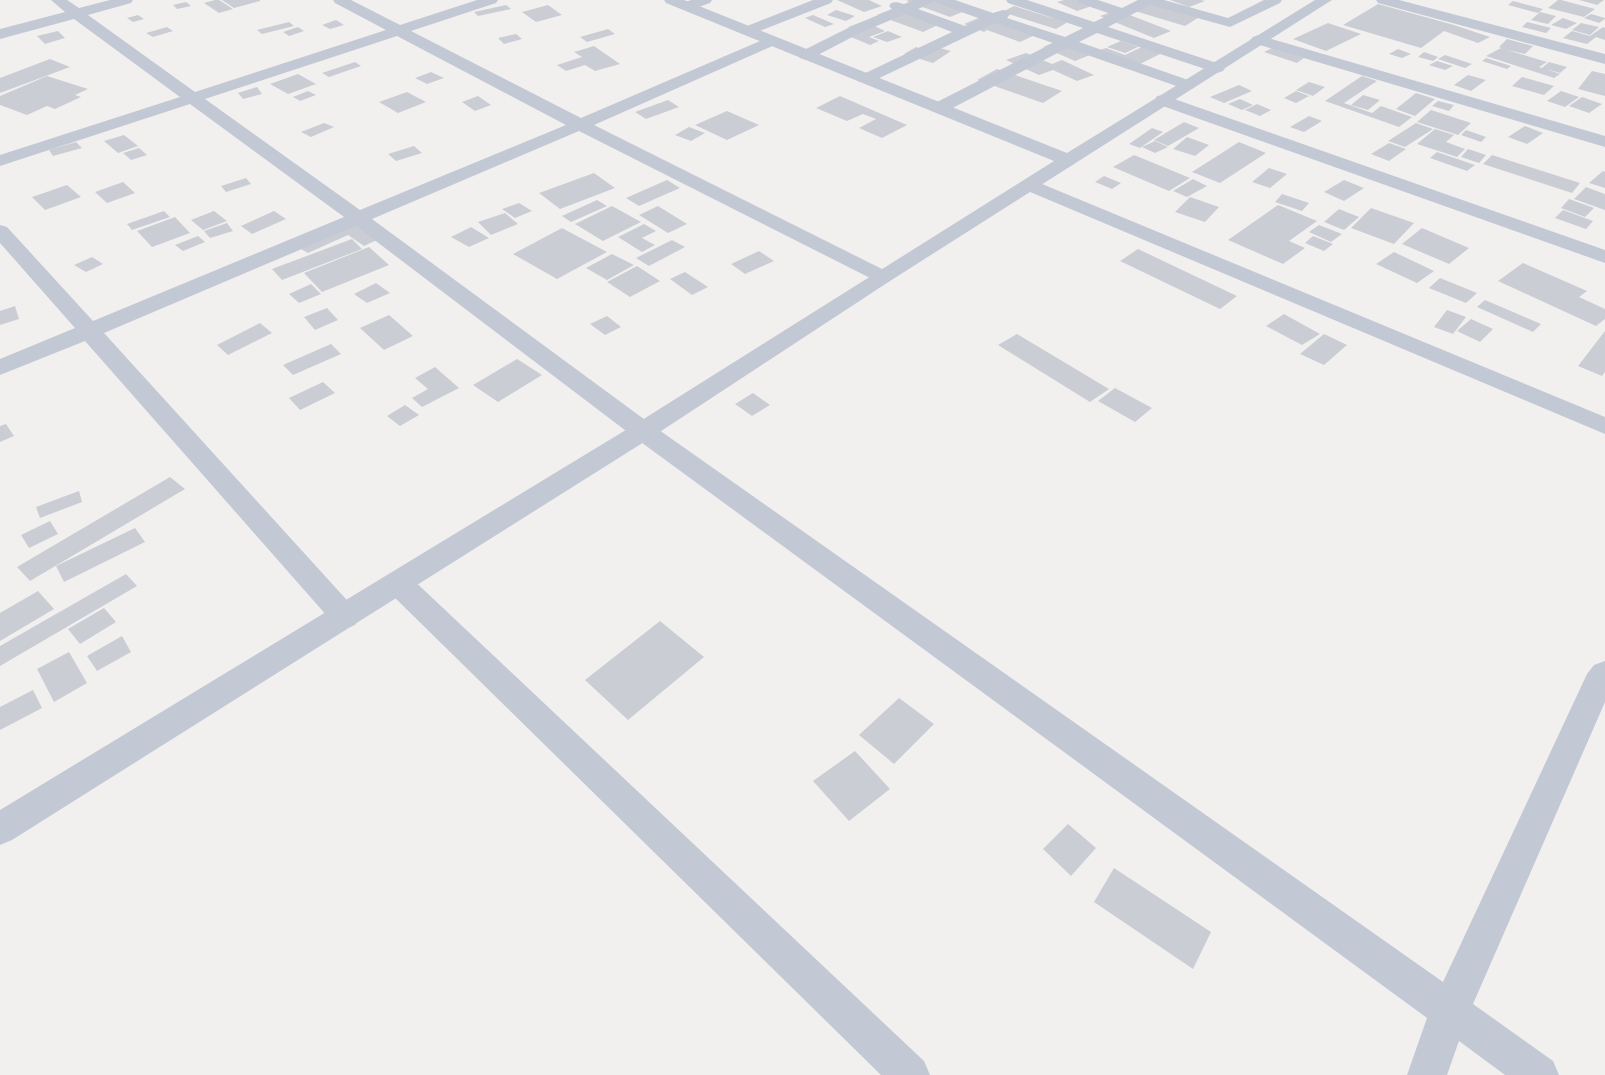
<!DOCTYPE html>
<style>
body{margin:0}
canvas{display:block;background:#f2efef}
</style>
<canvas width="1605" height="1075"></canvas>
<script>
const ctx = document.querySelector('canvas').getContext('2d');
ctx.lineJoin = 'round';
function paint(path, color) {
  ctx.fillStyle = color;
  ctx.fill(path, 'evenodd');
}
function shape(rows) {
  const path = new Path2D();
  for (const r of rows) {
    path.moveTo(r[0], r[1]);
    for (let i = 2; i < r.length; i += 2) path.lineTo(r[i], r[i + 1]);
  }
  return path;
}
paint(shape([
 [215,0,219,0,233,9,219,13,204,3],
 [222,0,260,0,260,1,234,8],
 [837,0,869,0,882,6,864,12],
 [909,0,935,0,965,11,950,17,906,1],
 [1064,0,1077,0,1092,6,1077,11,1057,2],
 [1140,0,1145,0,1201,16,1185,26,1125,8],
 [1170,0,1201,0,1205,1,1189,7],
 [1558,0,1561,0,1595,9,1584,17,1548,8],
 [1579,0,1604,0,1597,5],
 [1513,1,1543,9,1538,13,1508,5],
 [186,2,191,6,177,9,173,5],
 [1378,4,1454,25,1490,37,1478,43,1444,31,1421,48,1343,25],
 [506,5,511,9,478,16,474,12],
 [548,5,562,15,536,22,522,12],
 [1014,6,1052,18,1073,19,1056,29,1002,12],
 [895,8,940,24,923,32,877,15],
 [836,10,855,16,846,21,827,15],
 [1117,10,1171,31,1154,38,1100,16],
 [1540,12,1556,16,1548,24,1531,20],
 [988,14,1035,35,1020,42,987,30,984,32,964,24],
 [1591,14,1605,18,1605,19,1599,23,1584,18],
 [138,15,144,19,133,22,127,18],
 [813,15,834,24,825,27,805,18],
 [1563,18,1577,23,1566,29,1551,25],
 [336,20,344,25,330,29,322,25],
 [864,21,885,31,869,37,879,41,870,45,846,35,855,31,865,36,848,27],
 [289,22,294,26,262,34,257,30],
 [1527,22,1551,28,1546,33,1522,27],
 [1328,23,1361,34,1326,51,1293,39],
 [1581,23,1599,27,1590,35,1572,30],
 [167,27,173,31,153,37,146,33],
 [298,27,304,31,289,36,283,32],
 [1603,27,1605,28,1605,40,1596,37,1587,44,1563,38,1572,31,1590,36],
 [608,29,615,34,587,42,580,37],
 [58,31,65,38,45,44,37,36],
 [888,31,902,37,887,42,873,37],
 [516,34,522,39,504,44,498,38],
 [1507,39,1533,46,1525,54,1507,50,1547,62,1539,67,1542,68,1549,62,1567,67,1560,73,1546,69,1560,74,1554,78,1486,56,1501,48,1499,47],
 [1057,41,1090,55,1075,61,1043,47],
 [1121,41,1138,47,1125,53,1107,47],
 [594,46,620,64,595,71,585,65,566,71,557,65,582,57,574,52],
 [933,46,951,51,933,63,904,54,916,47,925,50],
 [1144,46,1162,53,1138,65,1100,50,1106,48,1125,55],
 [1272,48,1304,58,1297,63,1264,52],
 [1398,49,1411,54,1402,58,1389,54],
 [1424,52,1438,57,1433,61,1418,57],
 [1026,53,1052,64,1062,60,1094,75,1077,81,1053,70,1039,75,1006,60],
 [1445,55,1472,64,1465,68,1438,59],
 [1486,58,1511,66,1507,69,1482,61],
 [50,59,70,67,0,93,0,78],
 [1437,61,1453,66,1445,70,1429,65],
 [355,62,361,66,329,77,322,73],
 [997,69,1062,91,1043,103,977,80],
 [1592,71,1605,74,1605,96,1578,89],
 [431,72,444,78,427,84,415,78],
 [298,74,316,84,288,94,270,84],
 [1468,75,1486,80,1471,91,1454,85],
 [47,76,88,89,75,95,81,97,55,109,47,106,27,115,0,105,0,96],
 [1362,76,1377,81,1344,103,1372,113,1381,106,1412,117,1399,127,1325,101],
 [1522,77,1554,86,1544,95,1512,86],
 [1309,82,1325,87,1313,96,1296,90],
 [1239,85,1252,91,1224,103,1210,97],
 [257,87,262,94,243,99,238,93],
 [308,91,316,95,300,101,293,97],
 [1296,91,1309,96,1296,103,1284,98],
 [1561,91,1579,97,1565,107,1547,101],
 [407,92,426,102,398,113,379,102],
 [1416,93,1435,99,1415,116,1396,109],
 [1363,95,1380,100,1368,110,1351,105],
 [478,96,491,105,475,111,462,102],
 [840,96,907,125,882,138,859,128,876,119,863,114,847,121,816,108],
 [1582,97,1602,104,1589,113,1569,106],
 [1240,99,1253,105,1242,110,1228,104],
 [668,100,679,107,646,119,635,112],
 [1438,101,1454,105,1449,111,1432,106],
 [1257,104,1271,110,1260,116,1245,110],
 [1431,110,1471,123,1458,135,1417,122],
 [727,111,759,125,727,140,695,125],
 [1309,116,1322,121,1304,132,1290,127],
 [1184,122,1199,128,1168,146,1154,140],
 [324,123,334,127,311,137,301,132],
 [1416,123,1433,129,1405,147,1388,141],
 [1525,126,1543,133,1527,144,1508,137],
 [689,127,705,133,691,141,675,135],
 [1152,128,1163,132,1140,148,1129,144],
 [1435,129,1454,135,1446,142,1465,149,1457,157,1417,144],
 [1466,130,1486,137,1481,142,1461,135],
 [124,135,138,146,118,153,104,141],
 [1187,137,1209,145,1195,156,1173,149],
 [1155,141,1168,147,1155,153,1142,147],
 [76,142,82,148,53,156,49,150],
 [1239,142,1266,153,1220,183,1192,172],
 [1389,143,1406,149,1389,161,1371,154],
 [414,146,422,153,396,161,388,154],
 [139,148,147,155,131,160,123,153],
 [1468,149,1486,155,1479,163,1461,157],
 [1437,152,1475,165,1467,171,1430,158],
 [1134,155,1190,178,1169,191,1113,167],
 [1492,155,1580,183,1572,193,1483,164],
 [1269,168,1287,174,1270,188,1252,182],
 [1603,171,1605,172,1605,188,1589,183],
 [594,173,615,188,560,209,539,193],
 [1104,176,1121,183,1112,189,1095,182],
 [246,178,251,184,226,192,221,186],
 [1193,179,1207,186,1187,197,1173,191],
 [667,180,680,188,639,206,626,198],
 [1344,180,1364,188,1344,201,1324,192],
 [123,182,135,193,107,203,95,192],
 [67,185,81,197,45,210,32,197],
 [1586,187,1605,194,1605,210,1574,199],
 [1282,194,1309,203,1302,211,1275,202],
 [1190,197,1219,207,1205,222,1175,212],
 [1569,199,1594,208,1585,217,1561,208],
 [597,200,607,206,571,222,562,216],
 [519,203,532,211,515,218,502,209],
 [1278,205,1317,221,1289,241,1305,248,1283,264,1228,240],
 [612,206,641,222,603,241,575,224],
 [658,206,687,224,668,233,639,215],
 [1371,208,1414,223,1394,244,1351,228],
 [1339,209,1359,217,1344,230,1324,222],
 [1563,210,1593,221,1586,229,1555,218],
 [164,211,170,217,132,230,127,224],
 [214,211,227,221,203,230,191,220],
 [274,211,286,219,252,234,241,226],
 [505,213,518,224,491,235,478,222],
 [175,217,190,233,152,247,137,231],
 [356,222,381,238,364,246,348,235,308,253,299,248],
 [227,223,233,231,210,238,204,231],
 [644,224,656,231,642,238,655,245,642,252,618,237],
 [1319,225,1342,234,1331,242,1309,232],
 [471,227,489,238,469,247,451,237],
 [562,228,607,252,557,279,513,254],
 [1422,228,1469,248,1449,264,1402,244],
 [198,236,205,242,183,251,175,245],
 [1313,236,1333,244,1324,251,1305,243],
 [352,239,362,249,282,280,272,269],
 [672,240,685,247,649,266,636,258],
 [369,247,389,265,322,292,304,273],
 [1138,249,1237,296,1220,309,1120,261],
 [759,251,774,261,745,274,731,264],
 [1394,252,1434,271,1417,283,1376,264],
 [612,254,634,265,607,280,586,268],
 [92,257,103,264,86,272,74,265],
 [1523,263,1587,291,1579,297,1605,309,1605,319,1596,326,1498,281],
 [637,266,660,281,630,297,607,282],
 [685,272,708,287,692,295,670,279],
 [1440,278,1477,293,1466,303,1429,288],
 [376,283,390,293,367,303,354,294],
 [311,284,321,294,299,303,289,294],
 [1485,300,1541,324,1533,332,1477,307],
 [15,306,19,319,0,325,0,311],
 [327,308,338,320,315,330,304,317],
 [1447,310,1466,317,1453,334,1434,327],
 [1284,314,1320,334,1302,345,1266,326],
 [389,315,413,336,384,350,360,328],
 [607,316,621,327,605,335,590,324],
 [1471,319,1493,329,1480,342,1457,331],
 [260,323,272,333,228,355,217,345],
 [1605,331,1605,372,1602,376,1578,366],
 [1017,334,1109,389,1090,402,998,345],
 [1324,334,1347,345,1324,365,1300,354],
 [331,344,341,354,293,375,283,365],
 [517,359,542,375,498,402,473,385],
 [435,367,459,388,422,407,412,398,428,389,415,378],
 [323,382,335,393,300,410,289,398],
 [1115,388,1152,408,1135,422,1098,401],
 [753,393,770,405,752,416,735,404],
 [405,405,419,415,400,426,387,416],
 [6,424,14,436,0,442,0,426],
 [170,477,185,489,30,581,17,567],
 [79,491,82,502,40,518,36,507],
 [50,521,58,534,29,548,21,535],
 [135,528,145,542,64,582,56,566],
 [126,574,137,586,0,666,0,646],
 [38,591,54,609,0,641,0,613],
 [104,608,116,622,80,644,68,629],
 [660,621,704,657,628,720,585,680],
 [122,636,131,652,97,671,87,656],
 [69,652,87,683,54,702,37,669],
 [33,690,42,708,0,730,0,707],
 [899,698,934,724,894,764,859,735],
 [855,751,890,789,849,821,813,781],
 [1068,824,1096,848,1071,876,1043,849],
 [1114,868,1211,932,1193,969,1094,902]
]), '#cbcdd5');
paint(shape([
 [51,0,67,0,79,8,110,0,133,0,131,3,88,15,195,92,386,30,335,3,333,0,351,0,400,25,477,0,498,0,496,3,411,31,581,118,767,38,777,38,780,41,777,44,594,125,890,273,894,277,890,281,883,283,876,281,579,131,372,219,652,425,1443,982,1587,674,1594,665,1605,661,1605,702,1473,1004,1553,1061,1559,1075,1505,1075,1459,1041,1447,1075,1407,1075,1427,1018,634,437,356,226,104,333,355,609,360,617,355,625,345,629,335,625,85,341,0,375,0,359,75,328,0,243,0,225,7,227,93,321,344,217,190,104,0,166,0,155,180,97,74,19,0,39,0,29,65,12,51,0],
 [397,36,566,125,360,210,205,99,397,36],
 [691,0,712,0,710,3,693,9,683,9,681,6,683,3,691,0],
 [813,0,833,0,831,3,752,34,742,34,739,31,742,28,813,0],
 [915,0,955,0,993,13,1003,10,1008,11,1010,14,1007,18,1065,37,1083,28,1008,3,1006,0,1027,0,1094,22,1111,14,1079,3,1077,0,1098,0,1122,8,1138,0,1164,0,1228,18,1264,0,1282,0,1280,3,1230,27,1150,5,1108,27,1223,65,1225,68,1223,71,1217,73,1097,33,1079,42,1194,82,1196,85,1194,88,1188,90,1067,48,945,112,933,112,931,108,933,104,1053,43,995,23,871,82,859,82,857,79,859,76,952,32,905,14,860,33,812,58,806,60,800,58,798,55,800,52,850,27,892,9,889,6,891,3,896,2,904,4,915,0],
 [934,0,936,3,981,19,965,26,918,9,932,3,934,0],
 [1376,0,1399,0,1605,54,1605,64,1378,3,1376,0],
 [1258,35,1605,136,1605,147,1253,43,1250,40,1253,37,1258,35],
 [1163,95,1605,250,1605,263,1157,104,1155,100,1157,96,1163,95],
 [1030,179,1605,417,1605,434,1023,189,1021,185,1023,181,1030,179],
 [398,572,408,575,924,1061,930,1075,881,1075,388,591,384,583,388,575,398,572]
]), '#c3c9d4');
paint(shape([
 [664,0,684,0,1067,153,1315,0,1332,0,890,281,652,437,12,840,0,845,0,810,634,425,1054,161,666,3,664,0]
]), '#c3c9d4');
</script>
